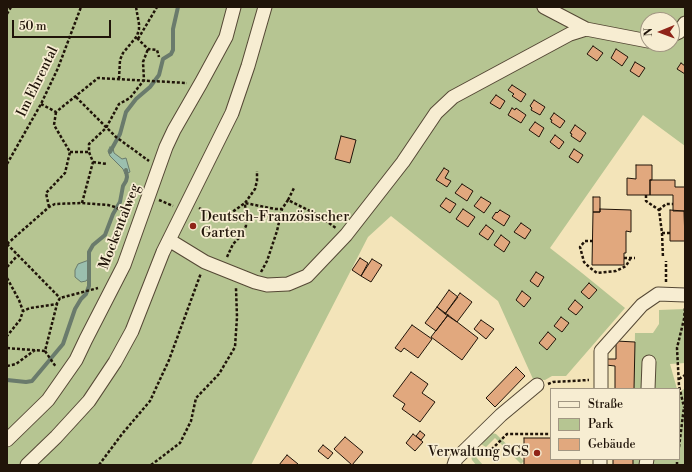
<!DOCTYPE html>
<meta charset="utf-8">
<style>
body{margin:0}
#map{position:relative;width:692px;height:472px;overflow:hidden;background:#f3e4b9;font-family:"Libre Bodoni",serif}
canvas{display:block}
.frame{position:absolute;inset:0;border:8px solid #201409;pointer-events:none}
.legend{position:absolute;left:550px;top:388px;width:130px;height:72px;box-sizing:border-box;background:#f7edd2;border:1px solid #a19682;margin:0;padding:5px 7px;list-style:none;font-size:12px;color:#201409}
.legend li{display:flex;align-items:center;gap:8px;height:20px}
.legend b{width:20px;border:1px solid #a19682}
.north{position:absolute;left:640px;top:12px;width:40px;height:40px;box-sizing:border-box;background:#f7edd2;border:1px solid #a19682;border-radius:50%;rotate:269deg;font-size:11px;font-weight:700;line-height:16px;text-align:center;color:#201409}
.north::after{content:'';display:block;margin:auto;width:14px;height:18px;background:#8f2418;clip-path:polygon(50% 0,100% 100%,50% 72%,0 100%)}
.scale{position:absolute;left:12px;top:20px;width:99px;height:18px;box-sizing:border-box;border:2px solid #201409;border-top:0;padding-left:5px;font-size:12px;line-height:14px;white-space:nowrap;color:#201409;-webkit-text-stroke:3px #f7edd2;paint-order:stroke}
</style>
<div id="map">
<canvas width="692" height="472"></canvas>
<div class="frame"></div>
<ul class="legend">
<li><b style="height:5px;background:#f7edd2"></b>Straße</li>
<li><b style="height:11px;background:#b6c592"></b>Park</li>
<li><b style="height:11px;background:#e1a87e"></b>Gebäude</li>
</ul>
<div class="north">N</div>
<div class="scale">50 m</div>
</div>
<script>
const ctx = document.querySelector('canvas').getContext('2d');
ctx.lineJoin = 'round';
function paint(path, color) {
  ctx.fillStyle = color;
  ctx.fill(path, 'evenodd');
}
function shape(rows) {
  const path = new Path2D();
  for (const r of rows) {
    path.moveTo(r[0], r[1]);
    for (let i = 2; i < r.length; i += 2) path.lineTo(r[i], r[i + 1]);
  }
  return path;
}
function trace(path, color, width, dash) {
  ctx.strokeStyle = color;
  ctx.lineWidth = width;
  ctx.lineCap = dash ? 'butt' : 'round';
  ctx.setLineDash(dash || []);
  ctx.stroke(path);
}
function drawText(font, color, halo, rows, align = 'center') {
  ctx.font = font + ' "Libre Bodoni",serif';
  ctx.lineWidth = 3.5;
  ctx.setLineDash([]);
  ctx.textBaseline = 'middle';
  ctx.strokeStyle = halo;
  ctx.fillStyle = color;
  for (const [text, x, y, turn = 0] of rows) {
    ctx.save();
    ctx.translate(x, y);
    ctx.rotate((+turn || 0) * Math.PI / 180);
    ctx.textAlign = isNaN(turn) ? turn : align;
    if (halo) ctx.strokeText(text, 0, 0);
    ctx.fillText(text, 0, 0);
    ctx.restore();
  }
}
paint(shape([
 [7,7,685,7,685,146,643,115,550,248,582,273,625,308,566,376,552,376,545,380,533,379,498,301,391,216,368,237,251,465,7,465],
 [648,20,672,20,672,44,648,44],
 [685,309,685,363,670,364,677,389,634,389,635,333,653,333,659,324,659,310],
 [685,388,685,465,633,465,633,459,679,459,679,393],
 [492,433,496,434,524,461,521,464,495,438,486,447,479,443,486,435],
 [473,449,479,453,476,457,483,465,476,465,472,460,470,453]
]), '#b6c592');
const water = shape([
 [110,147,113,148,114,153,122,159,126,158,130,172,125,174,123,169,110,156,108,151,110,147],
 [89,260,90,276,86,281,81,282,75,277,75,270,78,264,89,260]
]);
paint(water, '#9bbfae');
trace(water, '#6a7b6c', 1);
trace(shape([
 [110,152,120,134,126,112,136,99,150,87,159,75,163,59,171,54,173,50,173,29,178,7],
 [7,380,26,382,32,381,63,344,75,309,81,299,86,294,89,286,89,252,93,245,105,235,113,214,120,202,123,186,126,181,127,177,126,170]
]), '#6a7b6c', 4);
const building = shape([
 [593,46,603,53,597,61,587,54,593,46],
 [616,49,628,57,622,66,611,58,616,49],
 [635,62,645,68,639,77,630,71,635,62],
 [681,63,685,66,685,74,677,69,681,63],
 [512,85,526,94,521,102,512,96,514,94,508,90,512,85],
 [496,95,505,101,500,109,490,103,496,95],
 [534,100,545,107,540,115,531,110,532,108,530,106,534,100],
 [512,108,515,110,516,108,526,115,521,123,508,115,512,108],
 [554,113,565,121,560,128,551,122,552,120,550,119,554,113],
 [535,122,544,128,539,137,529,130,535,122],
 [575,125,586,133,580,142,571,136,572,134,570,133,575,125],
 [555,135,564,142,559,149,550,142,555,135],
 [341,136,356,140,350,163,335,159,341,136],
 [574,149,583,155,578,163,569,157,574,149],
 [636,165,652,165,652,180,650,180,650,195,627,195,627,178,636,179,636,165],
 [444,168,449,171,445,178,451,181,447,187,436,180,444,168],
 [650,180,675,180,675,187,685,187,685,212,684,211,673,211,673,195,650,195,650,180],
 [462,184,473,191,467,201,455,193,462,184],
 [481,197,491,203,484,213,474,206,481,197],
 [593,197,600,197,600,212,593,212,593,197],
 [446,198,456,204,450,213,440,206,446,198],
 [463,209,475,217,468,227,456,219,463,209],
 [600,209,631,210,631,232,626,231,626,253,624,253,624,265,592,265,593,212,600,212,600,209],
 [500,210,510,216,504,226,492,218,496,212,497,213,500,210],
 [670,210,684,211,685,241,670,241,670,210],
 [521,223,531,230,525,239,514,232,521,223],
 [486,225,494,231,488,240,479,234,486,225],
 [501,235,510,242,504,252,494,245,501,235],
 [360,258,368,263,361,276,352,270,360,258],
 [372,259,382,265,371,282,361,276,372,259],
 [536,272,544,277,538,287,530,281,536,272],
 [589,283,597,290,589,299,581,292,589,283],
 [449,290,458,297,445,314,437,307,449,290],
 [522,291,531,298,524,307,516,300,522,291],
 [460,293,472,302,457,322,445,314,460,293],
 [575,300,583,307,576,315,568,309,575,300],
 [437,307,448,315,436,331,425,323,437,307],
 [448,315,478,338,462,360,431,337,448,315],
 [561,317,569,323,562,332,554,326,561,317],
 [481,320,494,329,486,339,474,329,481,320],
 [412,325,432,339,418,358,404,348,401,352,395,348,412,325],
 [548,332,556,339,547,350,539,343,548,332],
 [616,341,635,342,634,389,615,389,615,366,606,365,606,359,616,359,616,341],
 [516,367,525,376,495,407,486,398,516,367],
 [411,372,428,384,422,393,435,402,420,422,402,409,405,404,393,396,411,372],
 [420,431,425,435,421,440,416,436,420,431],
 [413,434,423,442,415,451,406,443,413,434],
 [345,437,363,452,352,465,334,449,345,437],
 [524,438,551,438,551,459,580,459,580,465,524,465,524,438],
 [323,445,333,453,328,459,318,451,323,445],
 [287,455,298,464,298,465,279,465,287,455],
 [613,459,633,459,633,465,613,465,613,459]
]);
paint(building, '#e1a87e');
trace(building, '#201409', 1);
const minor = shape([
 [544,7,586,29,648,41],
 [672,35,679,32,685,23],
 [169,240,205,262,255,282,267,285,288,284,307,276,346,235,403,162,436,113,453,97,570,34,586,29],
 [601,389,601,351,642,305,658,294,685,295],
 [648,389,649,362],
 [7,440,48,400,76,360,86,339,124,265,166,147,174,130,201,83,226,37,234,7],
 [27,465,56,437,89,401,115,362,132,331,163,252,232,113,248,66,265,7],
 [454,465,456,459,501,415,537,385],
 [600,465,600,459],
 [646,465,647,459]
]);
trace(minor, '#554835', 15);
trace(shape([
 [7,14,11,7],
 [137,38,148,49,157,50,159,57],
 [138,39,157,7],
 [119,79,120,60,123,53,137,36,139,29,139,24,136,7],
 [76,97,116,137,149,161],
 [41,104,56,112,98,78,187,83],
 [70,152,89,152],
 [93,162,107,164],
 [7,164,41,104,58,68,81,7],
 [646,195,646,201,659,210,662,233,663,258],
 [159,200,173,206],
 [288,200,294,188],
 [82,203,93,162,89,152,89,144,106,128,119,104,130,98,144,80,143,62,148,49],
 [49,207,46,193,65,173,70,152,54,125,56,112],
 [199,208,221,220,245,203,275,209,282,209,288,200,316,214,336,228],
 [659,210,666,204,673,204],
 [662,233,670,233],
 [593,241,585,241,580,247,584,262,589,267,597,273,616,271,626,266,630,259],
 [7,244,49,207,55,204,82,203,108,205,115,207,129,214],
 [7,244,60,298],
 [227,257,233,244,240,237,246,226,245,203,255,189,257,181,257,171],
 [624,258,635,258],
 [7,267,18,255],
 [261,272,267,261,277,231,282,209],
 [7,278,19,300,23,311,20,320,7,336],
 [666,282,666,261],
 [56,305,60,298,98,288],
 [685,308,684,319,677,348,679,386,684,407,685,407],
 [7,348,45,351,57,304,30,308,23,311],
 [45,351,56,367],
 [7,366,16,364,35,350],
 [679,379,685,375],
 [548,384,553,382,589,380],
 [679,447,684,407],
 [488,453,507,434,551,434],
 [99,465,122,434,150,401,169,360,201,273],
 [151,465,180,443,191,421,196,398,219,374,235,347,237,317,236,288],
 [677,465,677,459]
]), '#201409', 2.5, [3, 2]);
trace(minor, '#f7edd2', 13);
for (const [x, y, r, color] of [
 [193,226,4,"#8f2418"],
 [537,453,4,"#8f2418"]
]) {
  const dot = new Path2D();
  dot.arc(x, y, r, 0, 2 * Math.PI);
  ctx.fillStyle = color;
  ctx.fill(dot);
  trace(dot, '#f7edd2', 1.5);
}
drawText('14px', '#201409', '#f7edd2', [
 ["Im Ehrental",38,82,-64],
 ["Mockentalweg",120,227,-69]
]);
drawText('14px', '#201409', '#f7edd2', [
 ["Deutsch-Französischer",201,218],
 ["Garten",201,234],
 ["Verwaltung SGS",529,453,"right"]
], 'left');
</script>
